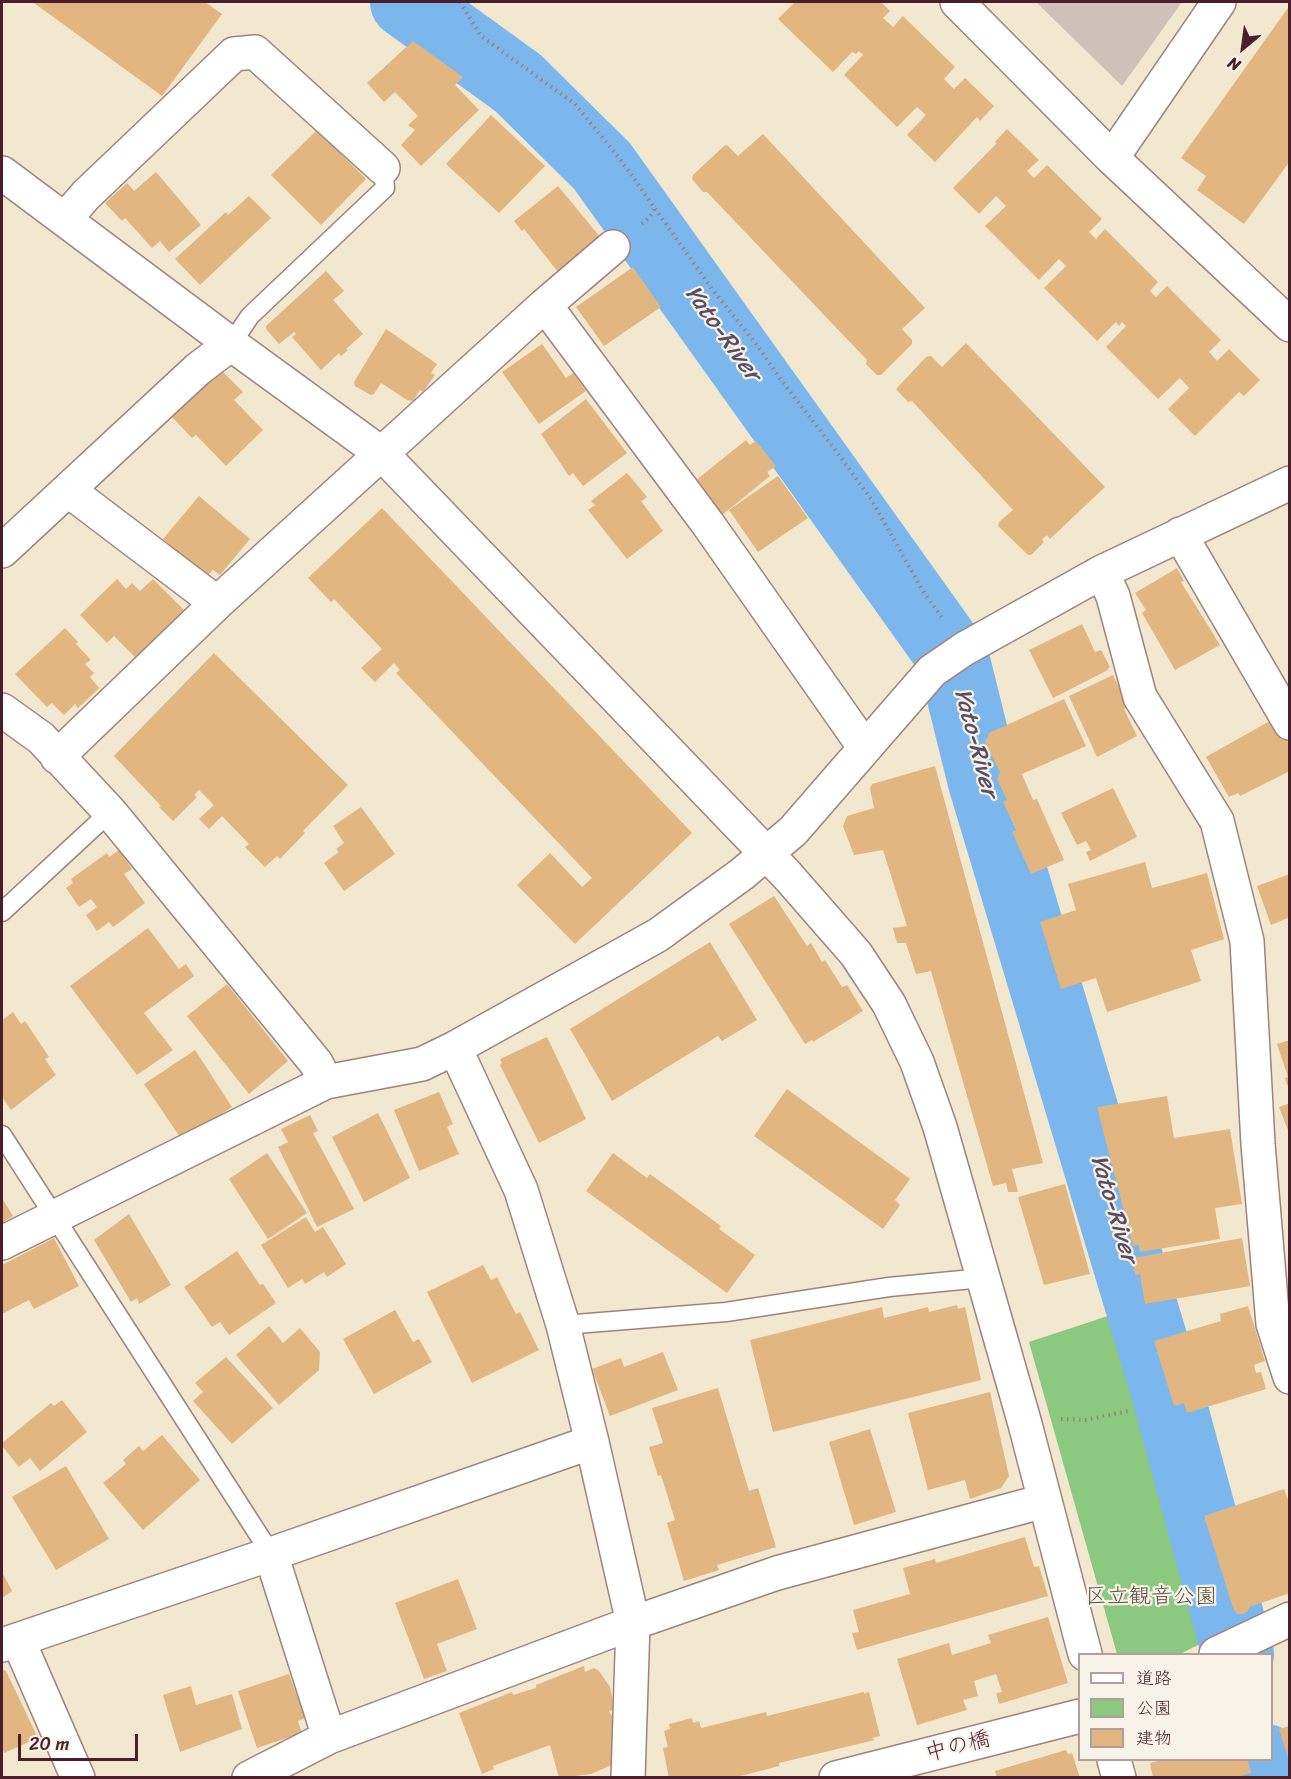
<!DOCTYPE html>
<meta charset="utf-8">
<style>
body{margin:0}
#map{position:relative;width:1291px;height:1779px;overflow:hidden;background:#f2e7cf;font-family:Sriracha,"Klee One",sans-serif}
canvas{display:block}
.frame{position:absolute;inset:0;border:3px solid #4a1f2b;pointer-events:none}
.legend{position:absolute;left:1078px;top:1653px;width:195px;height:108px;box-sizing:border-box;background:#f7f3e8;border:2px solid #b29e9c;margin:0;padding:8px 10px;list-style:none;font-size:18px;color:#4a1f2b}
.legend li{display:flex;align-items:center;gap:12px;height:30px}
.legend b{width:30px;border:2px solid #b29e9c}
.north{position:absolute;left:1213px;top:18px;width:60px;height:60px;-webkit-text-stroke:4px #f7f3e8;paint-order:stroke;rotate:209deg;font-size:16px;font-weight:700;line-height:24px;text-align:center;color:#4a1f2b}
.north::after{content:'';display:block;margin:auto;width:21px;height:27px;background:#4a1f2b;clip-path:polygon(50% 0,100% 100%,50% 72%,0 100%)}
.scale{position:absolute;left:18px;top:1734px;width:120px;height:27px;box-sizing:border-box;border:3px solid #4a1f2b;border-top:0;padding-left:8px;font-size:18px;line-height:21px;white-space:nowrap;color:#4a1f2b;-webkit-text-stroke:4px #f7f3e8;paint-order:stroke}
</style>
<div id="map">
<canvas width="1291" height="1779"></canvas>
<div class="frame"></div>
<ul class="legend">
<li><b style="height:8px;background:#fff"></b>道路</li>
<li><b style="height:16px;background:#8ac97f"></b>公園</li>
<li><b style="height:16px;background:#e2b680"></b>建物</li>
</ul>
<div class="north">N</div>
<div class="scale">20 m</div>
</div>
<script>
const ctx = document.querySelector('canvas').getContext('2d');
ctx.lineJoin = 'round';
function paint(path, color) {
  ctx.fillStyle = color;
  ctx.fill(path, 'evenodd');
}
function shape(rows) {
  const path = new Path2D();
  for (const r of rows) {
    path.moveTo(r[0], r[1]);
    for (let i = 2; i < r.length; i += 2) path.lineTo(r[i], r[i + 1]);
  }
  return path;
}
function trace(path, color, width, dash) {
  ctx.strokeStyle = color;
  ctx.lineWidth = width;
  ctx.lineCap = dash ? 'butt' : 'round';
  ctx.setLineDash(dash || []);
  ctx.stroke(path);
}
function drawText(font, color, halo, rows, align = 'center') {
  ctx.font = font + ' Sriracha,"Klee One",sans-serif';
  ctx.lineWidth = 4.5;
  ctx.setLineDash([]);
  ctx.textBaseline = 'middle';
  ctx.strokeStyle = halo;
  ctx.fillStyle = color;
  for (const [text, x, y, turn = 0] of rows) {
    ctx.save();
    ctx.translate(x, y);
    ctx.rotate((+turn || 0) * Math.PI / 180);
    ctx.textAlign = isNaN(turn) ? turn : align;
    if (halo) ctx.strokeText(text, 0, 0);
    ctx.fillText(text, 0, 0);
    ctx.restore();
  }
}
paint(shape([
 [1036,2,1182,2,1122,86]
]), '#cec1ba');
paint(shape([
 [1117,1313,1214,1637,1180,1654,1117,1654,1029,1342]
]), '#8ac97f');
trace(shape([
 [406,2,518,83,602,166,953,657,984,782,1168,1395,1238,1654],
 [1266,1760,1271,1778]
]), '#7bb7ed', 72);
paint(shape([
 [35,2,205,2,222,14,162,96,34,3],
 [795,2,881,2,890,11,883,18,893,27,903,16,955,67,944,79,954,89,965,78,994,106,980,121,977,117,935,162,907,135,926,115,917,107,897,127,844,75,863,55,859,51,856,54,852,52,833,72,778,19],
 [1290,5,1290,161,1244,224,1197,190,1206,176,1181,158],
 [413,41,463,77,455,85,479,110,421,166,401,145,415,130,408,125,418,116,395,92,384,102,367,83],
 [491,115,545,166,499,213,446,164],
 [1007,129,1039,160,1027,171,1034,178,1047,165,1102,219,1089,232,1096,239,1105,229,1158,282,1150,291,1156,297,1167,286,1221,340,1209,352,1217,361,1229,349,1260,380,1244,396,1239,392,1195,436,1168,409,1189,388,1180,378,1158,399,1106,347,1126,326,1122,322,1119,326,1116,322,1097,341,1044,288,1066,266,1059,259,1039,280,985,226,1006,206,996,196,979,214,953,188,997,143,995,142],
 [317,130,366,179,321,225,271,175],
 [763,134,925,308,902,329,912,340,912,344,881,375,877,375,866,364,867,360,707,192,703,192,692,179,693,175,724,146,727,145,738,156],
 [156,172,201,225,169,252,160,241,152,248,125,218,122,221,105,203,127,183,134,191],
 [558,186,601,238,558,272,524,229,522,231,514,221],
 [249,196,271,218,200,285,175,259,226,212,228,215],
 [633,267,661,307,604,346,576,307],
 [326,271,344,291,333,300,363,334,346,349,348,350,341,356,339,353,321,370,292,337,296,334,294,332,279,344,266,329,266,326],
 [386,329,437,364,431,373,435,375,423,392,420,390,413,401,407,400,381,383,374,394,371,395,355,386,354,382],
 [966,343,1105,487,1050,539,1047,535,1042,539,1044,542,1031,555,1028,555,998,526,999,522,1013,510,912,401,908,402,896,389,926,357,931,356,942,367],
 [542,344,566,378,573,373,586,391,539,424,502,372],
 [218,372,223,372,243,392,234,400,263,430,226,466,196,435,192,438,172,417],
 [586,399,627,453,583,486,573,473,569,476,541,434],
 [746,440,750,445,756,441,776,466,767,472,770,476,722,515,695,481],
 [627,473,647,497,641,501,663,531,627,559,588,510,595,505,591,501],
 [778,476,808,518,758,552,729,510],
 [199,496,250,539,220,575,213,570,207,576,163,539],
 [382,508,692,833,575,944,517,885,550,853,582,887,592,878,396,673,400,670,394,663,375,682,361,668,382,649,334,599,331,602,308,578],
 [1177,568,1184,581,1181,582,1220,645,1175,670,1142,613,1146,610,1135,593],
 [117,579,126,589,132,583,140,591,153,579,185,611,137,659,114,636,107,643,80,615],
 [1082,624,1095,652,1101,650,1110,667,1106,671,1053,698,1029,650],
 [65,628,78,642,76,644,91,660,85,664,94,673,90,677,99,688,78,708,75,704,64,715,52,703,47,707,15,674],
 [214,653,348,785,303,831,305,833,280,859,277,856,265,867,245,847,249,844,222,816,209,829,199,819,214,805,199,790,194,795,197,797,173,821,159,807,161,806,114,756],
 [1113,675,1128,707,1124,709,1137,736,1097,757,1069,696],
 [1064,699,1086,746,1022,774,1033,800,1037,799,1064,860,1031,874,1012,832,1016,830,1003,802,1007,800,997,779,1000,772,985,742,989,733],
 [1275,718,1290,746,1290,771,1240,796,1238,793,1229,797,1206,757],
 [935,766,1043,1163,1012,1169,1018,1192,1008,1192,1006,1183,993,1186,931,971,916,974,906,943,897,943,893,928,907,926,883,850,854,855,843,826,847,816,874,808,870,788,872,784],
 [1113,788,1137,837,1090,861,1086,852,1091,850,1086,841,1077,845,1061,813],
 [361,807,395,854,344,891,324,863,339,852,336,849,344,843,333,826],
 [119,850,132,869,124,874,145,903,113,927,109,922,97,931,86,915,97,907,91,899,79,907,66,888,73,883,71,879,107,853,109,857],
 [1145,862,1152,888,1207,873,1224,939,1191,950,1201,981,1107,1012,1096,978,1061,989,1040,922,1076,910,1068,884],
 [1290,874,1290,917,1271,925,1257,886],
 [774,896,807,946,811,943,822,962,825,960,842,987,847,985,863,1011,813,1042,812,1040,805,1044,729,924],
 [148,928,179,969,186,964,194,976,144,1013,173,1050,137,1075,70,986],
 [710,942,757,1020,722,1041,718,1036,612,1101,570,1029],
 [227,984,288,1061,249,1094,187,1016],
 [13,1012,21,1024,25,1021,49,1057,45,1059,56,1075,11,1110,2,1097,2,1020],
 [547,1037,586,1119,539,1143,500,1065,502,1063,500,1059],
 [1290,1040,1290,1084,1287,1085,1285,1078,1288,1077,1277,1044],
 [195,1050,232,1107,182,1140,144,1084],
 [787,1089,910,1179,895,1200,900,1205,883,1229,754,1136],
 [439,1092,453,1124,447,1127,459,1154,419,1171,394,1110],
 [1167,1096,1174,1138,1230,1129,1242,1204,1215,1208,1220,1239,1140,1252,1139,1245,1133,1246,1097,1107],
 [1290,1103,1290,1133,1289,1133,1279,1107],
 [378,1113,410,1178,364,1202,332,1137],
 [310,1115,318,1131,313,1133,354,1209,317,1227,278,1147,288,1142,281,1129],
 [267,1153,307,1213,268,1239,229,1179],
 [613,1153,647,1178,650,1174,721,1226,719,1229,755,1255,727,1293,586,1191],
 [1065,1184,1090,1274,1044,1285,1018,1197],
 [2,1198,13,1216,2,1223],
 [129,1214,171,1285,139,1304,137,1298,131,1302,94,1240],
 [306,1217,315,1232,323,1227,346,1264,327,1277,324,1272,305,1284,302,1279,288,1288,261,1245],
 [54,1238,79,1286,34,1309,29,1300,2,1314,2,1265],
 [1242,1238,1250,1286,1145,1304,1140,1274,1135,1275,1133,1258],
 [237,1251,260,1285,263,1284,276,1303,229,1335,220,1322,212,1327,184,1287],
 [483,1265,491,1280,497,1277,516,1314,520,1312,539,1350,472,1383,427,1292],
 [957,1305,958,1309,965,1307,981,1380,773,1432,750,1340,882,1307,884,1318,928,1307,929,1312],
 [1248,1306,1265,1361,1254,1365,1256,1373,1261,1372,1266,1389,1187,1413,1184,1403,1174,1406,1154,1341,1221,1321,1220,1314],
 [395,1310,413,1342,419,1339,432,1362,374,1394,343,1339],
 [269,1326,283,1343,300,1328,320,1352,319,1370,279,1405,236,1355],
 [663,1352,678,1390,610,1416,592,1369,621,1358,624,1367],
 [226,1357,273,1408,232,1444,193,1401,203,1392,195,1383],
 [718,1388,749,1491,758,1488,776,1547,717,1565,719,1570,684,1581,667,1523,675,1520,661,1475,658,1476,649,1447,663,1443,652,1408],
 [990,1392,1009,1476,1001,1488,970,1499,965,1480,928,1490,908,1413],
 [62,1400,87,1432,40,1471,30,1458,19,1467,2,1446,2,1443,51,1403,54,1406],
 [870,1429,896,1512,854,1525,829,1442],
 [162,1435,200,1480,143,1530,103,1483,126,1464,123,1460,139,1446,143,1451],
 [66,1466,109,1539,56,1570,12,1497],
 [1284,1489,1290,1505,1290,1593,1249,1607,1248,1611,1243,1614,1237,1614,1233,1608,1204,1516],
 [1025,1537,1034,1567,1039,1566,1048,1596,857,1650,852,1633,859,1632,853,1610,910,1594,903,1568,935,1559,936,1563],
 [2,1572,12,1591,2,1598],
 [458,1579,477,1629,437,1644,447,1671,424,1679,395,1603],
 [1048,1617,1068,1683,999,1704,996,1693,1002,1692,996,1674,974,1681,978,1696,963,1700,967,1710,917,1725,897,1659,949,1643,952,1655,991,1643,988,1635],
 [584,1666,585,1672,594,1668,599,1671,610,1687,612,1697,613,1710,609,1711,617,1725,614,1764,591,1774,559,1778,550,1745,493,1766,494,1769,482,1774,459,1713,512,1692,513,1695,536,1688,536,1685],
 [2,1669,6,1671,38,1738,4,1753,2,1746],
 [289,1674,305,1718,298,1721,302,1733,257,1748,238,1691],
 [191,1686,196,1705,232,1694,242,1729,180,1752,163,1695],
 [864,1692,864,1694,869,1692,880,1736,872,1738,875,1740,779,1763,779,1766,733,1778,669,1778,663,1748,668,1747,664,1731,670,1729,669,1724,692,1718,693,1723,699,1721,701,1728,766,1712,767,1716],
 [1290,1726,1290,1761,1289,1761,1279,1729],
 [1066,1750,1068,1754,1072,1753,1080,1778,997,1778,995,1771],
 [1163,1760,1248,1760,1251,1773,1233,1778,1153,1778,1150,1763]
]), '#e2b680');
const service = shape([
 [231,344,250,316,385,188,383,168],
 [2,912,110,812],
 [2,1135,271,1554],
 [563,1325,726,1312,889,1287,983,1278]
]);
const minor = shape([
 [957,2,1112,158,1290,325],
 [1112,158,1219,2],
 [65,219,86,195,234,54,255,52,383,168],
 [545,305,708,524,865,748],
 [68,490,217,603],
 [1180,534,1290,723],
 [2,551,198,369,231,344],
 [1102,572,1113,596,1140,697,1217,821,1247,941,1258,1144,1273,1324,1290,1377],
 [2,710,41,738,110,812,316,1063,326,1082],
 [57,757,217,603,545,305,613,247],
 [455,1048,521,1190,563,1325,592,1442,633,1623,628,1778],
 [2,1243,326,1082,422,1064,455,1048,658,935,742,874,793,831,932,671,964,649,1102,572,1290,483],
 [271,1554,329,1737],
 [18,1640,78,1778],
 [2,1645,271,1554,592,1442],
 [1216,1654,1290,1619],
 [249,1778,329,1737,633,1623,777,1573,1044,1501],
 [836,1778,1080,1716]
]);
const tertiary = shape([
 [2,173,231,344,382,454,787,875,856,954,889,1004,917,1062,940,1127,1025,1424,1085,1654],
 [1114,1760,1119,1778]
]);
trace(service, '#9e837d', 21);
trace(minor, '#9e837d', 36);
trace(tertiary, '#9e837d', 36);
trace(shape([
 [460,2,481,36,575,104,620,159,712,289,757,345,781,380,836,451,871,499,924,593,943,619],
 [642,224,649,218,655,208],
 [1061,1419,1085,1420,1129,1411]
]), '#9e837d', 4, [1.5, 4.5]);
trace(service, '#fff', 18);
trace(minor, '#fff', 33);
trace(tertiary, '#fff', 33);
drawText('22px', '#5d5244', '#f7f3e8', [
 ["区立観音公園",1151,1597]
]);
drawText('22px', '#4a1f2b', '#f7f3e8', [
 ["中の橋",958,1747,-14]
]);
drawText('italic 24px', '#594d65', '#f7f3e8', [
 ["Yato-River",722,334,54],
 ["Yato-River",975,743,75],
 ["Yato-River",1113,1209,73]
]);
</script>
